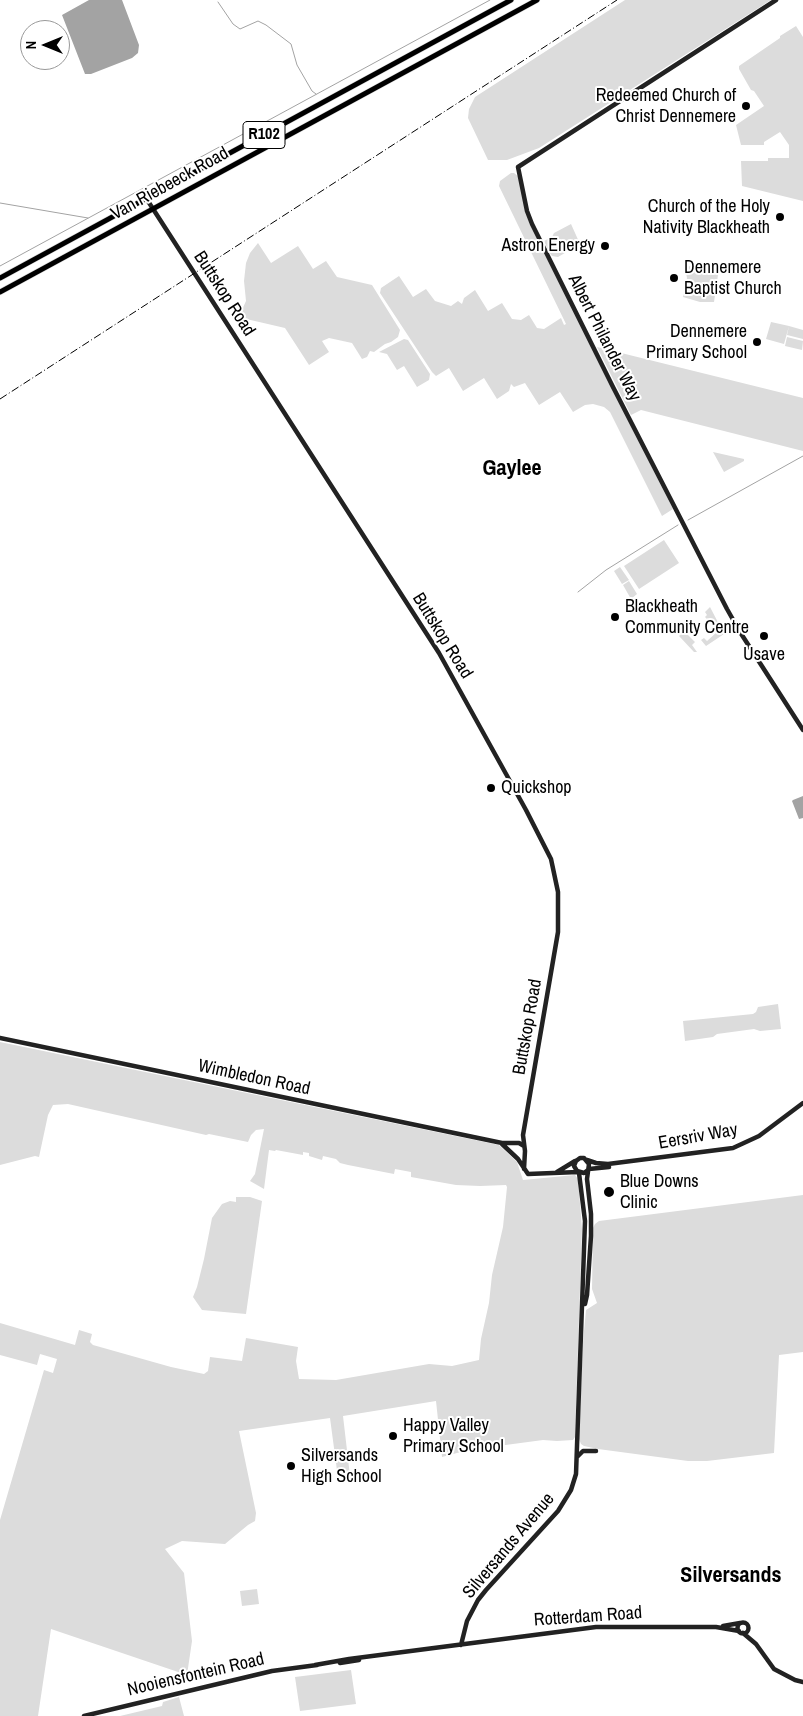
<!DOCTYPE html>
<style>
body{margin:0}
#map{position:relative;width:803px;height:1716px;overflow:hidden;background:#fff;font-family:"Archivo Narrow",sans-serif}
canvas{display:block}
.north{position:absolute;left:20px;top:20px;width:50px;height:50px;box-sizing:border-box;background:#fff;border:1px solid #999;border-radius:50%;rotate:270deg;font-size:14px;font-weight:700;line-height:20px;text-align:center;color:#000}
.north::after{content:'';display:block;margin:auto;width:18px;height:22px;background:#000;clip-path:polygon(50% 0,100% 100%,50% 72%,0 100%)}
</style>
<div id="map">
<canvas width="803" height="1716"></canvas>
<div class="north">N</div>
</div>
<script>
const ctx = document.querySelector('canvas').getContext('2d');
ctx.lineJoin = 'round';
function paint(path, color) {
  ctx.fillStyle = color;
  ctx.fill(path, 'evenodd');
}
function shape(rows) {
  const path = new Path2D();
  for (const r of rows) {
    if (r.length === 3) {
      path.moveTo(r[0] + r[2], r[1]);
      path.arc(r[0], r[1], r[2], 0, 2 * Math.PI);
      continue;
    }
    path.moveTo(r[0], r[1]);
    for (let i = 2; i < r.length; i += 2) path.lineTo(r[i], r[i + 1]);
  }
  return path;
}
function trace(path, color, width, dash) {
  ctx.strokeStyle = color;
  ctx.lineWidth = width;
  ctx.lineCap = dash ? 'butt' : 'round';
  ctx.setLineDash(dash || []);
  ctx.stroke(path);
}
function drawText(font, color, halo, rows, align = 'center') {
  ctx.font = font + ' "Archivo Narrow",sans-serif';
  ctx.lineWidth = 4;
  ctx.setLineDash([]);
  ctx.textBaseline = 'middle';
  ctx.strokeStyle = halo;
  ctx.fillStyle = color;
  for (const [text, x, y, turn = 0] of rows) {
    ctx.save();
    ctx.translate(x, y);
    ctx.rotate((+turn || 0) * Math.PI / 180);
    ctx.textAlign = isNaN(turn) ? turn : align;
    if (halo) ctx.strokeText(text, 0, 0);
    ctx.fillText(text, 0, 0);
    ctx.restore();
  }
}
paint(shape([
 [625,0,771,0,539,148,507,160,488,160,468,118,469,109,475,97],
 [796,26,803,37,803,201,742,186,741,161,768,161,768,158,789,158,789,145,780,132,764,142,764,145,741,145,736,125,764,106,754,91,751,90,739,69,739,66,780,38,780,36],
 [511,173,514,173,519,177,525,210,530,225,673,509,662,516,610,412,604,407,593,404,585,405,573,412,560,392,539,405,525,383,514,387,511,384,509,391,497,399,484,378,463,391,449,368,436,376,432,372,380,293,381,288,399,276,413,297,426,289,435,301,451,306,458,301,462,304,464,298,475,290,488,311,502,303,512,319,521,320,529,315,537,328,544,329,561,318,564,325,566,324,499,186,500,181],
 [571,224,580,244,558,257,552,256,549,252,544,241,552,237,554,233],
 [258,243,271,263,298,246,313,269,326,261,337,277,372,285,400,330,398,337,391,342,385,344,374,352,370,351,367,357,362,359,352,343,329,338,322,341,329,352,309,365,285,328,242,318,241,312,246,301,244,281,246,263,250,253],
 [714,262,716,263,718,275,714,302,700,302,683,297,687,278,685,267],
 [771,322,789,326,784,344,766,339],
 [789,326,803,330,803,339,787,335],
 [787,337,803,341,802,350,785,346],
 [404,339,408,340,430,374,429,380,417,387,404,366,397,370,387,354,379,352],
 [597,347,803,398,803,451,641,410,631,415],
 [713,452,744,459,744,461,724,472],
 [664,540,679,563,639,589,624,566],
 [620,567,629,580,622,584,614,571],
 [629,581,637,594,631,599,623,585],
 [710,607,724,634,706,646,701,640,704,638,707,641,717,632,714,629,715,627,705,617,707,615,705,612],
 [684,631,695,642,692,645,697,652,694,652,679,636],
 [778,1004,781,1029,760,1031,754,1029,717,1034,713,1037,685,1041,683,1021,753,1014,756,1012,758,1007],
 [0,1042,499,1145,517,1162,523,1180,575,1175,578,1179,582,1229,575,1437,573,1440,557,1441,543,1440,498,1446,493,1444,475,1447,472,1449,442,1457,436,1401,343,1416,350,1476,338,1478,330,1418,239,1431,256,1513,255,1521,248,1525,225,1544,182,1541,165,1549,184,1573,192,1641,187,1675,51,1629,38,1716,0,1716,0,1520,44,1370,53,1373,57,1359,40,1354,37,1365,0,1355,0,1323,75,1345,79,1330,92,1334,90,1342,93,1345,171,1367,204,1374,208,1371,210,1357,242,1361,246,1338,298,1347,296,1361,299,1379,336,1380,429,1364,452,1366,479,1360,481,1339,489,1303,492,1275,503,1227,507,1187,506,1185,480,1186,456,1185,411,1177,411,1172,395,1169,394,1174,348,1165,340,1163,336,1159,323,1156,322,1160,309,1156,309,1153,303,1152,303,1155,276,1150,275,1151,269,1150,264,1189,250,1181,255,1174,264,1129,256,1130,251,1135,248,1142,209,1134,206,1135,68,1104,53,1105,48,1115,39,1157,35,1156,0,1165],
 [803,1195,803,1352,779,1355,774,1453,707,1461,688,1461,598,1449,584,1446,581,1444,579,1439,583,1342,586,1310,597,1303,592,1289,593,1228,595,1224,599,1221],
 [236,1197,250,1197,262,1201,246,1314,202,1310,193,1297,197,1287,204,1259,212,1218,222,1204,230,1201,236,1202],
 [257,1589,259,1604,242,1606,240,1591],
 [351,1670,356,1704,300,1711,295,1677],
 [179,1697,184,1716,120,1716,162,1706,163,1702]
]), '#dcdcdc');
paint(shape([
 [89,0,122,0,139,45,138,53,132,58,91,74,85,74,62,15],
 [803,796,803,818,799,819,792,801,793,800]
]), '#a3a3a3');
trace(shape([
 [218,2,233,24,240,29,258,21,266,25,291,44,297,65,312,91,316,94],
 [0,203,88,218],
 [0,266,490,0],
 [688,520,803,456],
 [578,592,606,570,678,525]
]), '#a3a3a3', 1);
const primary = shape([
 [0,278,511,0],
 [0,292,537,0]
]);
trace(primary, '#dbdbdb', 6);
trace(shape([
 [776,0,518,167,527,211,532,224,613,387,727,609,740,632,803,730],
 [146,198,439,653,526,810,551,859,558,892,558,932,523,1135,525,1151,524,1169],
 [0,1038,502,1143,519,1143,524,1146],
 [502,1144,518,1159,528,1174,578,1172],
 [587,1160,596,1163,608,1164,733,1148,759,1136,803,1103],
 [589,1169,609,1167],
 [557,1172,575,1161],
 [585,1304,587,1295,591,1236,591,1214,587,1179,589,1164,584,1158,580,1158,576,1161,574,1166,577,1171,584,1173,588,1170],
 [577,1457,583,1451,596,1451],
 [743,1628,5.5],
 [723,1626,740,1623],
 [743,1633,756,1644,774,1669,795,1680,803,1682],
 [461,1645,467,1621,478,1600,486,1590,558,1511,571,1490,576,1474,585,1221,579,1173],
 [340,1663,359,1660],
 [315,1665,349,1659,596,1627,716,1627,739,1631],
 [84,1716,272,1671,317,1665]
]), '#222', 4.5);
trace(primary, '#000', 5);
trace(shape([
 [0,399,617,0]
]), '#000', 1, [8, 2.5, 1, 2.5]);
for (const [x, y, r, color] of [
 [746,106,5,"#000"],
 [780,217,5,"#000"],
 [605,246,5,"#000"],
 [674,278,5,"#000"],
 [757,342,5,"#000"],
 [615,617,5,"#000"],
 [764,636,5,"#000"],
 [491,788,5,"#000"],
 [609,1192,6,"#000"],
 [393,1436,5,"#000"],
 [291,1466,5,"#000"]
]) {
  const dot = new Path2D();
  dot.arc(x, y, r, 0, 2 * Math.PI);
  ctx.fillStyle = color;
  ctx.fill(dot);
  trace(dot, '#fff', 2);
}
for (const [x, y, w] of [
 [264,135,42]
]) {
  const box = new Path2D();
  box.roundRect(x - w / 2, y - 13.5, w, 27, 4);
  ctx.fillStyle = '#fff';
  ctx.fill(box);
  trace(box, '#000', 1);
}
drawText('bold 16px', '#000', null, [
 ["R102",264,135]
]);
drawText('18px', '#000', '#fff', [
 ["Redeemed Church of",736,96,"right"],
 ["Christ Dennemere",736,117,"right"],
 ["Church of the Holy",770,207,"right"],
 ["Nativity Blackheath",770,228,"right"],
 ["Astron Energy",595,246,"right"],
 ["Dennemere",684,268],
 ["Baptist Church",684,289],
 ["Dennemere",747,332,"right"],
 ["Primary School",747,353,"right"],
 ["Blackheath",625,607],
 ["Community Centre",625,628],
 ["Usave",764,655,"center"],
 ["Quickshop",501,788],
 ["Blue Downs",620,1182],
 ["Clinic",620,1203],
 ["Happy Valley",403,1426],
 ["Primary School",403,1447],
 ["Silversands",301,1456],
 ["High School",301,1477]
], 'left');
drawText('18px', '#000', '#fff', [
 ["Van Riebeeck Road",170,184,-29],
 ["Buttskop Road",224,294,57],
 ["Albert Philander Way",604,338,63],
 ["Buttskop Road",442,636,58],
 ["Buttskop Road",528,1027,-80],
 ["Wimbledon Road",254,1078,12],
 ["Eersriv Way",698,1137,-10],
 ["Silversands Avenue",509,1546,-50],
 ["Rotterdam Road",588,1617,-4],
 ["Nooiensfontein Road",196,1675,-13]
]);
drawText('bold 22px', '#000', '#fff', [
 ["Gaylee",512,469],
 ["Silversands",731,1576]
]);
</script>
